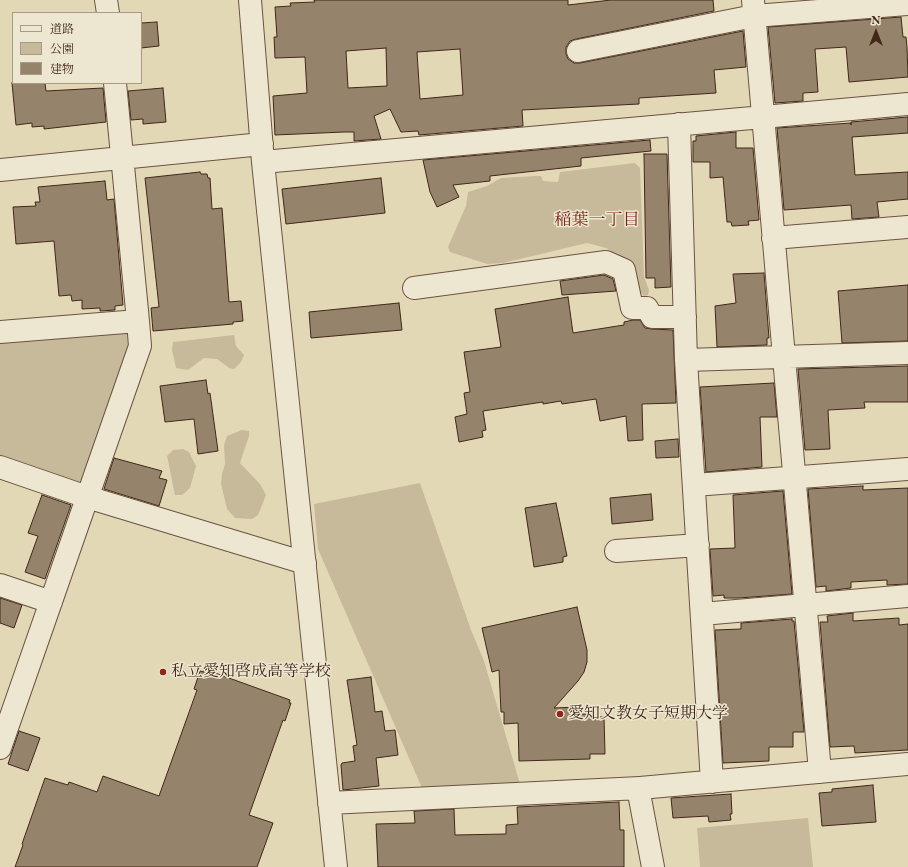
<!DOCTYPE html>
<meta charset="utf-8">
<style>
body{margin:0}
#map{position:relative;width:908px;height:867px;overflow:hidden;background:#e3d8b6;font-family:"EB Garamond","Noto Serif JP",serif}
canvas{display:block}
.legend{position:absolute;left:12px;top:12px;width:130px;height:72px;box-sizing:border-box;background:#ede6d0;border:1px solid #a89a87;margin:0;padding:5px 7px;list-style:none;font-size:12px;color:#41271a}
.legend li{display:flex;align-items:center;gap:8px;height:20px}
.legend b{width:20px;border:1px solid #a89a87}
.north{position:absolute;left:856px;top:12px;width:40px;height:40px;-webkit-text-stroke:3px #ede6d0;paint-order:stroke;rotate:0deg;font-size:11px;font-weight:700;line-height:16px;text-align:center;color:#41271a}
.north::after{content:'';display:block;margin:auto;width:14px;height:18px;background:#41271a;clip-path:polygon(50% 0,100% 100%,50% 72%,0 100%)}
</style>
<div id="map">
<canvas width="908" height="867"></canvas>
<ul class="legend">
<li><b style="height:5px;background:#ede6d0"></b>道路</li>
<li><b style="height:11px;background:#c7ba9b"></b>公園</li>
<li><b style="height:11px;background:#95836b"></b>建物</li>
</ul>
<div class="north">N</div>
</div>
<script>
const ctx = document.querySelector('canvas').getContext('2d');
ctx.lineJoin = 'round';
function paint(path, color) {
  ctx.fillStyle = color;
  ctx.fill(path, 'evenodd');
}
function shape(rows) {
  const path = new Path2D();
  for (const r of rows) {
    path.moveTo(r[0], r[1]);
    for (let i = 2; i < r.length; i += 2) path.lineTo(r[i], r[i + 1]);
  }
  return path;
}
function trace(path, color, width, dash) {
  ctx.strokeStyle = color;
  ctx.lineWidth = width;
  ctx.lineCap = dash ? 'butt' : 'round';
  ctx.setLineDash(dash || []);
  ctx.stroke(path);
}
function drawText(font, color, halo, rows, align = 'center') {
  ctx.font = font + ' "EB Garamond","Noto Serif JP",serif';
  ctx.lineWidth = 3;
  ctx.setLineDash([]);
  ctx.textBaseline = 'middle';
  ctx.strokeStyle = halo;
  ctx.fillStyle = color;
  for (const [text, x, y, turn = 0] of rows) {
    ctx.save();
    ctx.translate(x, y);
    ctx.rotate((+turn || 0) * Math.PI / 180);
    ctx.textAlign = isNaN(turn) ? turn : align;
    if (halo) ctx.strokeText(text, 0, 0);
    ctx.fillText(text, 0, 0);
    ctx.restore();
  }
}
paint(shape([
 [635,163,640,168,644,276,649,290,648,295,644,296,631,283,620,257,606,248,587,243,503,263,487,264,450,252,448,247,466,206,468,192,487,186,501,178,536,176,541,176,543,181,558,182,560,172],
 [125,331,131,336,132,345,85,479,75,484,0,458,0,343],
 [234,335,236,346,244,355,241,362,234,369,229,368,217,359,204,358,188,370,176,368,172,350,173,342],
 [242,430,249,431,249,436,240,463,260,484,266,495,258,515,252,519,235,518,227,509,221,484,222,474,225,464,224,445,227,436],
 [183,449,189,452,196,466,190,488,182,495,175,495,167,456,173,450],
 [420,483,471,630,484,661,520,784,422,788,318,549,314,504],
 [808,818,813,867,700,867,697,828]
]), '#c7ba9b');
const building = shape([
 [314,0,568,0,568,5,611,0,713,0,714,11,576,39,570,41,566,47,566,54,568,59,574,63,580,63,743,31,746,67,714,70,716,93,639,98,639,104,522,110,523,126,419,135,418,131,401,132,390,109,374,116,381,139,354,141,354,132,344,132,275,135,273,96,307,93,305,57,275,58,274,37,277,37,275,7,291,6,290,3,315,2,314,0],
 [386,48,387,86,348,88,346,51,386,48],
 [460,49,463,95,420,99,417,52,460,49],
 [901,17,903,37,906,37,907,47,908,77,849,82,846,47,815,49,818,92,803,93,803,101,775,103,768,27,901,17],
 [157,22,159,46,141,48,141,23,157,22],
 [12,83,45,83,46,91,103,88,106,122,44,129,44,126,32,127,32,123,16,125,12,83],
 [163,88,166,122,143,124,143,119,131,120,128,91,163,88],
 [908,117,908,133,852,137,855,175,908,172,908,199,877,202,879,217,852,219,851,205,784,210,777,128,851,123,851,125,851,122,908,117],
 [736,132,736,148,753,148,759,220,748,221,749,225,732,226,731,222,727,222,723,177,710,178,710,162,693,162,693,141,696,141,696,136,736,132],
 [650,140,651,151,581,158,581,166,490,176,490,181,453,185,459,197,437,207,430,192,423,160,650,140],
 [644,154,667,154,671,287,655,288,655,278,646,278,644,154],
 [200,172,201,174,207,174,208,178,210,178,212,209,222,208,229,302,241,301,243,321,233,322,233,324,153,331,151,308,159,307,145,178,200,172],
 [381,178,385,213,286,224,282,189,381,178],
 [105,181,107,200,114,199,123,305,115,306,115,310,100,311,100,308,82,309,82,300,72,301,71,295,59,296,54,241,16,244,13,207,36,206,35,202,40,202,38,187,105,181],
 [764,273,769,338,767,338,767,345,717,347,715,306,736,303,733,274,764,273],
 [604,275,613,279,616,291,562,295,560,281,604,275],
 [908,285,908,341,842,343,838,291,908,285],
 [568,297,573,333,624,325,624,322,633,320,640,320,645,328,652,329,673,330,676,403,642,404,643,440,628,441,626,416,600,421,596,399,562,404,561,401,543,404,543,402,483,411,486,430,482,431,483,437,459,442,455,417,467,414,464,393,470,392,464,352,501,347,495,309,568,297],
 [399,303,402,330,311,338,309,312,399,303],
 [908,366,908,402,864,402,865,408,828,410,830,449,805,450,798,369,908,366],
 [206,380,208,394,210,393,218,451,198,454,194,419,165,422,160,386,206,380],
 [774,383,777,417,760,417,762,467,706,472,700,387,774,383],
 [678,439,679,457,656,458,655,441,678,439],
 [114,458,162,471,159,478,167,480,159,506,104,489,114,458],
 [863,486,863,490,908,488,908,584,887,585,887,580,851,582,851,588,826,591,826,586,816,587,808,489,863,486],
 [783,491,792,594,739,598,724,598,724,595,713,596,710,549,735,548,733,495,783,491],
 [651,494,653,520,612,524,610,498,651,494],
 [42,495,71,505,45,579,25,572,38,536,28,533,42,495],
 [556,503,567,556,563,557,563,562,534,567,525,508,556,503],
 [0,598,22,605,14,628,0,623,0,598],
 [577,607,587,650,587,662,584,672,578,681,554,708,578,707,578,714,589,714,589,717,604,717,605,754,590,754,590,759,519,761,518,723,504,724,504,712,501,712,499,670,492,672,482,628,577,607],
 [853,613,853,621,899,618,899,625,908,624,908,750,855,753,854,746,830,747,820,622,828,622,827,616,853,613],
 [792,619,792,621,794,621,804,732,793,732,793,747,769,747,769,761,723,763,715,630,741,629,741,623,792,619],
 [204,669,290,700,289,703,291,703,285,721,283,720,249,815,273,823,257,867,15,867,23,845,22,844,45,778,68,785,69,782,97,792,103,776,159,796,197,690,194,689,200,671,204,672,204,669],
 [371,677,375,712,382,711,385,731,395,730,398,755,376,758,379,786,343,790,341,765,342,763,355,761,353,746,357,745,347,680,371,677],
 [19,731,40,738,28,771,8,764,19,731],
 [873,785,876,822,822,826,819,793,832,792,832,789,873,785],
 [731,794,732,814,730,814,731,820,709,822,708,816,673,818,671,798,731,794],
 [619,802,620,830,624,830,624,867,378,867,376,824,415,823,414,811,454,809,455,835,506,834,506,825,518,824,517,807,619,802]
]);
paint(building, '#95836b');
trace(building, '#41271a', 1);
const minor = shape([
 [106,0,108,13],
 [250,0,263,162,336,867],
 [753,0,820,772],
 [578,51,754,16,908,4],
 [679,124,686,360,712,782],
 [263,162,908,104],
 [0,170,262,144],
 [773,238,908,227],
 [414,288,606,262,624,270,632,308,647,308,652,317,685,317],
 [0,332,138,321,115,83],
 [686,360,908,353],
 [0,467,87,497,305,563],
 [694,485,908,469],
 [616,551,698,545],
 [0,585,51,602],
 [702,614,908,596],
 [0,748,140,346,138,321],
 [638,788,653,867],
 [329,803,640,788,908,764]
]);
trace(minor, '#6a5341', 24);
trace(minor, '#ede6d0', 22);
for (const [x, y, r, color] of [
 [163,672,4,"#8f2418"],
 [560,714,4,"#8f2418"]
]) {
  const dot = new Path2D();
  dot.arc(x, y, r, 0, 2 * Math.PI);
  ctx.fillStyle = color;
  ctx.fill(dot);
  trace(dot, '#ede6d0', 1.5);
}
drawText('16px', '#41271a', '#ede6d0', [
 ["私立愛知啓成高等学校",171,672],
 ["愛知文教女子短期大学",568,714]
], 'left');
drawText('17px', '#7a1f14', '#ede6d0', [
 ["稲葉一丁目",597,220]
]);
</script>
